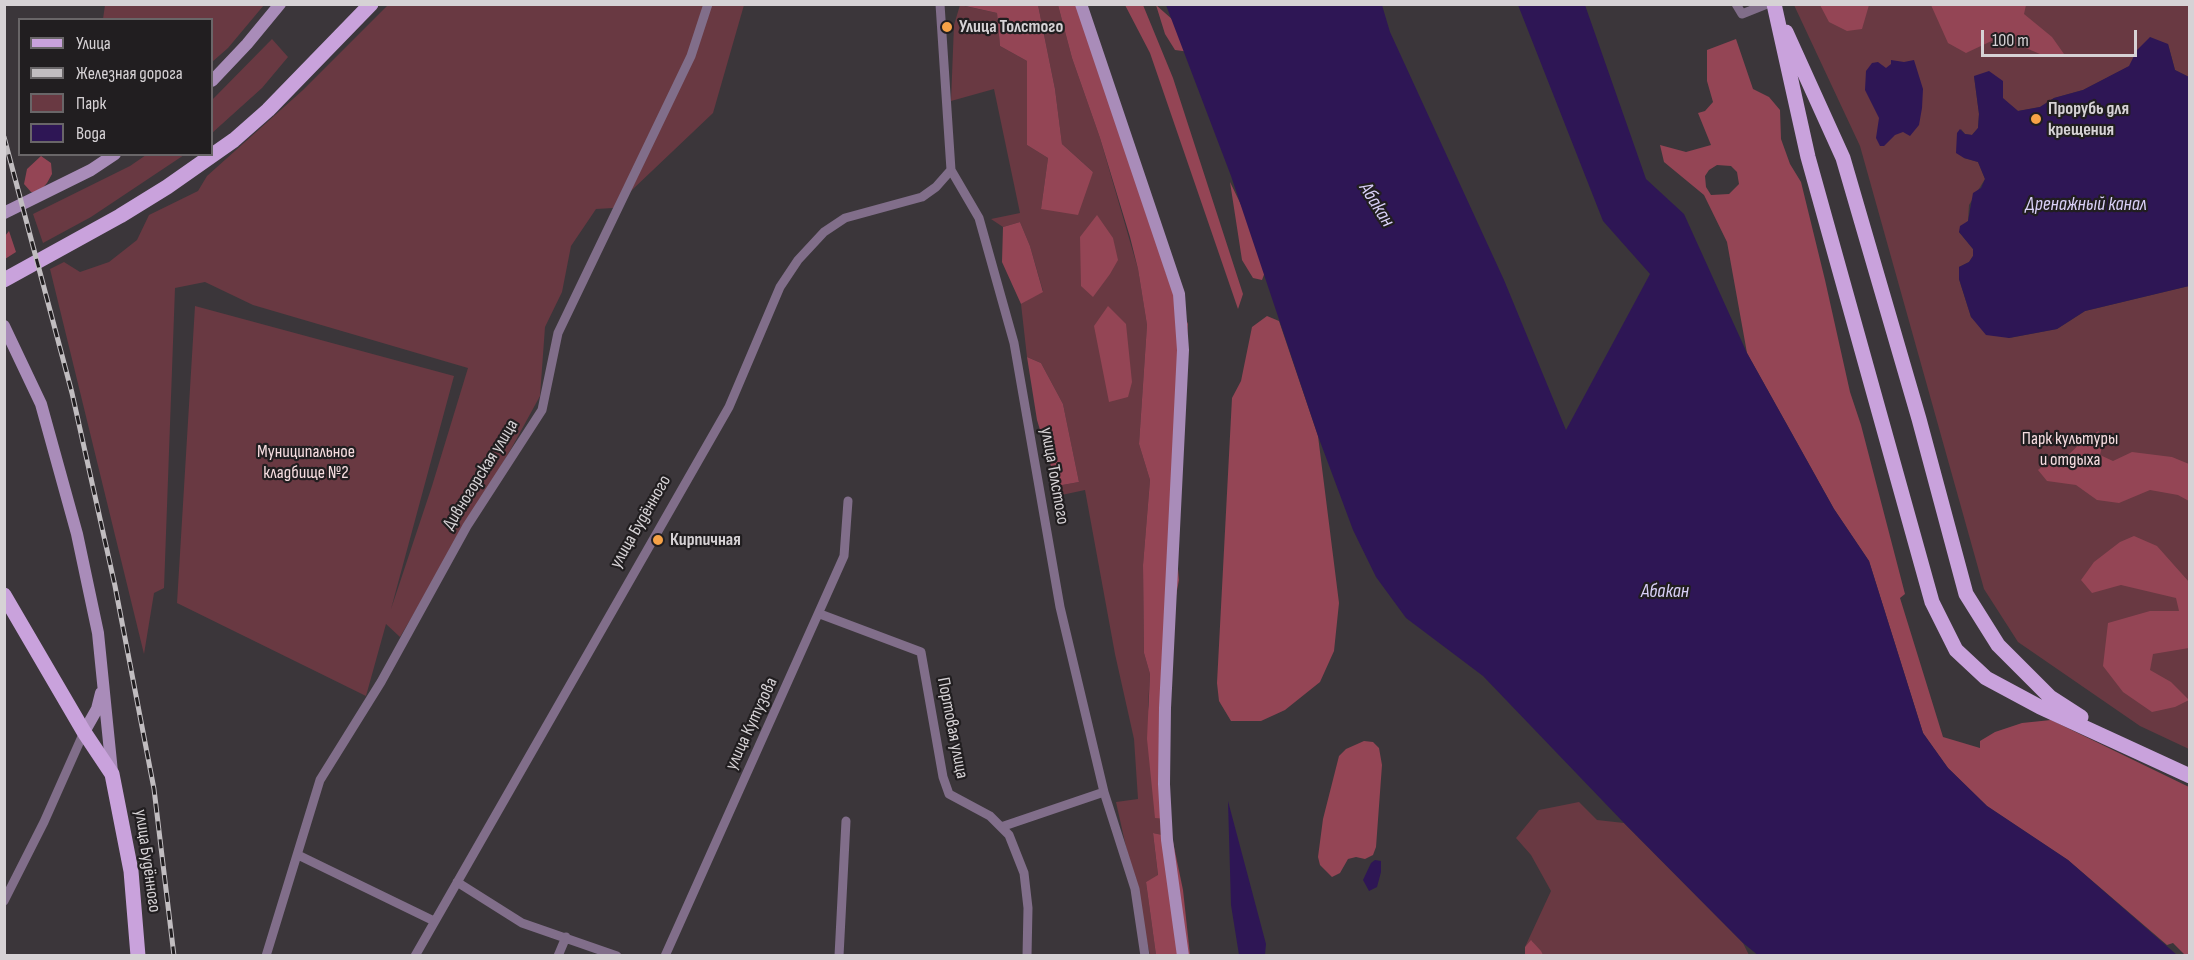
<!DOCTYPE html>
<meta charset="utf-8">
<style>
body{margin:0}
#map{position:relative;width:2194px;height:960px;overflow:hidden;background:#3b363a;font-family:"Sofia Sans Condensed",sans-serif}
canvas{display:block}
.frame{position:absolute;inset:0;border:6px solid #d6d2d5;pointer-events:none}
.legend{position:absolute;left:18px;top:18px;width:195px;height:138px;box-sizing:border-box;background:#211e20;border:2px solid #696668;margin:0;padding:8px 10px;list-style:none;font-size:18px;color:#d6d2d5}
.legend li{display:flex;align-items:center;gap:12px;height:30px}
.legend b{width:30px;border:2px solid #696668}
.scale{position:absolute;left:1981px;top:30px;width:156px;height:27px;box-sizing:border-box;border:3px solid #d6d2d5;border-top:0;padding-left:8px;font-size:18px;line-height:21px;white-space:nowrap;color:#d6d2d5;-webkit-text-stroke:4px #211e20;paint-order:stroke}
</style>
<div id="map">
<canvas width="2194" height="960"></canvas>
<div class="frame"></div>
<ul class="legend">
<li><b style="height:8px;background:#c9a2dc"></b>Улица</li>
<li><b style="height:8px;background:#c1bdc0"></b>Железная дорога</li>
<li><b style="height:16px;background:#693942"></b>Парк</li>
<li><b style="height:16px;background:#2e1655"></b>Вода</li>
</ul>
<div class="scale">100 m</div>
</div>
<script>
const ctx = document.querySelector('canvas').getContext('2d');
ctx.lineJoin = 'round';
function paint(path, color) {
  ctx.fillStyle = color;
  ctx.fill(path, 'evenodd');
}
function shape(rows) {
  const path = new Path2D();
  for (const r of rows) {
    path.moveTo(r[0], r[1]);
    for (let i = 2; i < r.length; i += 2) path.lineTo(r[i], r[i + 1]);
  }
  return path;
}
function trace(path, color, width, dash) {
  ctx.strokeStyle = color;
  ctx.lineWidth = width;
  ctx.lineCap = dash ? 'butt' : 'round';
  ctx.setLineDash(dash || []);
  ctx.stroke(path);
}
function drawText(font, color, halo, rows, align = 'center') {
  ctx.font = font + ' "Sofia Sans Condensed",sans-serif';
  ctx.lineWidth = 4.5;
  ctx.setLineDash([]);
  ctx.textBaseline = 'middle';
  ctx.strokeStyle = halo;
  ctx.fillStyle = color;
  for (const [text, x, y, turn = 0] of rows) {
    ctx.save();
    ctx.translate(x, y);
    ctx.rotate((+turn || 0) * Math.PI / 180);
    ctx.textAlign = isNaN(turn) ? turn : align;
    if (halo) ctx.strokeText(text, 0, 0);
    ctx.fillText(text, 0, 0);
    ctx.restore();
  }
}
paint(shape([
 [105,5,105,4,264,5,228,48,212,62,212,20,103,19],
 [388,5,744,5,713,113,613,208,596,209,571,246,562,292,545,327,540,396,511,449,400,637,386,624,366,696,177,603,195,306,454,376,391,609,432,486,468,368,253,305,205,282,175,288,164,588,154,593,144,654,50,269,64,262,80,272,109,262,137,240,149,215,198,191,207,176,303,90],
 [960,5,997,13,1000,46,1027,61,1027,145,1048,158,1041,209,1093,172,1062,144,1055,89,1038,5,1058,5,1072,58,1100,138,1138,269,1147,325,1139,444,1150,480,1143,565,1144,653,1150,674,1148,706,1172,837,1153,833,1158,876,1146,882,1156,955,1150,955,1116,802,1138,799,1134,739,1115,654,1085,490,1052,497,1057,486,1079,482,1063,404,1041,363,1027,357,1021,304,1043,291,1030,246,1020,222,1003,227,991,219,1020,213,994,89,951,101,954,25],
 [1794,5,2189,5,2189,77,2175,70,2168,44,2137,50,2130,66,2083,90,2054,98,2040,107,2018,111,1974,76,1979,114,1978,128,1972,135,1965,134,1961,129,1964,158,1978,162,1985,179,1969,205,1968,221,1959,232,1973,249,1973,256,1969,262,1959,267,1959,279,1971,317,2009,338,2057,329,2085,311,2189,286,2189,749,2140,726,2018,642,1984,589,1860,146],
 [272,39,288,57,262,88,212,133,212,100],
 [146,155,184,155,91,217,43,243,33,214,130,166],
 [1579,802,1597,820,1624,823,1743,943,1749,955,1543,956,1532,941,1525,947,1551,891,1531,855,1516,838,1539,810]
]), '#693942');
paint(shape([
 [961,5,1038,5,1055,89,1062,144,1093,172,1078,215,1041,209,1048,158,1027,145,1027,61,1000,46,997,13],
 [1058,5,1087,5,1166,273,1188,324,1172,502,1179,580,1169,632,1168,819,1155,818,1147,739,1150,674,1144,653,1143,565,1150,480,1139,444,1147,325,1138,269,1130,237,1100,138,1072,58],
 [1125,5,1143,5,1173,78,1243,294,1238,309,1150,53],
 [1156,5,1182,28,1190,52,1175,50,1165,34],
 [1820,5,1869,5,1862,29,1847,31,1829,22],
 [1931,5,2026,5,2024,14,2052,37,2064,54,2047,57,2000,37,1966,53,1948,43],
 [1736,39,1753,89,1769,97,1780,110,1781,139,1790,164,1801,182,1825,280,1850,392,1861,425,1905,594,1900,598,1943,737,1980,748,1980,741,1995,732,2022,723,2051,720,2189,787,2189,955,2185,955,2173,943,2167,945,2068,860,1987,806,1948,768,1923,733,1869,561,1834,509,1747,353,1727,242,1704,195,1664,162,1660,145,1686,152,1711,145,1698,113,1705,111,1713,102,1707,81,1707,50],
 [1717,165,1731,166,1737,172,1739,184,1729,194,1711,195,1706,187,1705,176,1709,170],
 [41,156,51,163,52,174,47,183,39,192,31,192,24,184,27,169],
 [1230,182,1259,242,1265,272,1262,280,1253,278,1242,260],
 [1097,215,1113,238,1118,260,1110,274,1093,297,1081,286,1080,237],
 [1020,222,1030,246,1043,292,1021,304,1002,262,1003,227],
 [9,231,16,252,5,259,5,236],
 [1108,306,1126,324,1132,382,1128,397,1109,402,1094,326],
 [1267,316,1279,321,1318,436,1339,603,1334,651,1320,682,1285,710,1261,721,1231,721,1219,701,1217,683,1232,398,1241,381,1252,327],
 [1027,357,1041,363,1063,404,1079,482,1057,486,1037,420],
 [2099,431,2103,442,2100,455,2113,461,2132,452,2172,457,2189,464,2189,501,2178,495,2150,490,2119,503,2097,500,2076,485,2047,481,2038,470,2047,462,2063,460,2088,436],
 [2134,536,2157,546,2189,582,2189,648,2153,654,2150,670,2171,682,2189,700,2175,707,2152,712,2123,692,2103,666,2108,623,2150,611,2179,611,2176,598,2121,585,2092,593,2081,580,2094,562,2120,542],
 [1364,741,1373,742,1379,748,1382,765,1376,847,1373,855,1365,859,1356,857,1348,859,1340,873,1332,877,1320,865,1318,857,1323,819,1339,756,1346,749],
 [1153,833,1172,837,1183,890,1190,955,1156,955,1146,882,1158,875],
 [1531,940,1541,951,1543,955,1525,955,1525,947]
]), '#944555');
paint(shape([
 [1166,5,1382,5,1390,32,1504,280,1566,430,1650,274,1603,221,1518,5,1585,5,1646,179,1684,214,1747,353,1834,509,1869,561,1923,733,1948,768,1987,806,2068,860,2177,955,1759,956,1743,943,1624,823,1483,676,1406,618,1376,577,1353,530,1318,436,1231,176],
 [2150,37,2168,44,2175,70,2189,77,2189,286,2085,311,2057,329,2009,338,1986,335,1971,317,1959,279,1959,267,1969,262,1973,256,1973,249,1959,232,1960,226,1968,221,1973,193,1981,188,1985,179,1978,162,1964,158,1956,153,1957,133,1960,129,1965,134,1972,135,1978,128,1979,114,1974,76,1989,71,2003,81,2003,98,2018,111,2040,107,2054,98,2083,90,2129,66,2137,50],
 [1891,60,1904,62,1914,60,1923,89,1922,108,1919,125,1910,136,1903,132,1895,135,1884,146,1880,146,1876,138,1879,118,1865,90,1866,71,1872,63,1878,62,1886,68,1891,64],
 [1228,801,1266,944,1265,955,1239,955,1231,905],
 [1375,860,1381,861,1381,872,1377,887,1369,891,1363,880,1371,863]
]), '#2e1655');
trace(shape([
 [940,4,951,170,979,218,1014,343,1060,607,1104,792,1135,889,1145,956],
 [1736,4,1742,14,1767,4],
 [820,614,921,652,943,777,949,794,990,816,1009,835,1024,873,1028,908,1027,956],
 [1001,827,1104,792],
 [298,855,434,921],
 [457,882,522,923,617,956],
 [4,901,44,822,84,732],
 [266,956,320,780,381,682,467,526,542,410,558,333,691,56,708,4],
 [415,956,729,407,780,287,798,260,824,232,845,218,922,197,936,187,951,170],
 [558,956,566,937],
 [665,956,844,556,848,501],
 [839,956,846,821]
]), '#816e8a', 9);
trace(shape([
 [1081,4,1179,294,1183,350,1165,708,1164,784,1167,840,1183,956],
 [212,81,247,44,280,4],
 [4,213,91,170,115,154],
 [4,326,41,404,77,534,98,633,112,772],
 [84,732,97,709,101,693]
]), '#a98cb9', 12);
trace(shape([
 [1774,4,1808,157,1932,602,1956,650,1986,678,2040,707,2190,776],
 [1786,32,1843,158,1919,419,1966,594,1998,645,2050,697,2081,717],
 [4,280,120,216,167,187,234,140,268,110,371,4],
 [4,595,84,732,112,774,131,871,138,956]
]), '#c9a2dc', 15);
const rail = shape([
 [4,137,72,393,115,586,154,789,174,956]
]);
trace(rail, '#c1bdc0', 5);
trace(rail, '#211e20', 3, [9]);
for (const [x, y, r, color] of [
 [947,27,6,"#f6a247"],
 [2036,119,6,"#f6a247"],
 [658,540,6,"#f6a247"]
]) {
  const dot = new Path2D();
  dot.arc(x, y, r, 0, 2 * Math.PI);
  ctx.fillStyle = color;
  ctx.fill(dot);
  trace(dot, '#211e20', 2);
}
drawText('bold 18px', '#d6d2d5', '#211e20', [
 ["Улица Толстого",959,27],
 ["Прорубь для",2048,109],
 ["крещения",2048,130],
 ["Кирпичная",670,540]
], 'left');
drawText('18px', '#f6dde0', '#211e20', [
 ["Парк культуры",2070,439],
 ["и отдыха",2070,460],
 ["Муниципальное",306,452],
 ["кладбище №2",306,473]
]);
drawText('18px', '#d6d2d5', '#211e20', [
 ["Дивногорская улица",481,475,-58],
 ["улица Толстого",1054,476,80],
 ["улица Будённого",641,522,-60],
 ["улица Кутузова",752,724,-65],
 ["Портовая улица",952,728,79],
 ["улица Будённого",147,861,82]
]);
drawText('italic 20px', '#d9d0f7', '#211e20', [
 ["Абакан",1376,205,58],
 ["Дренажный канал",2086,205],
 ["Абакан",1665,592]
]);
</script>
